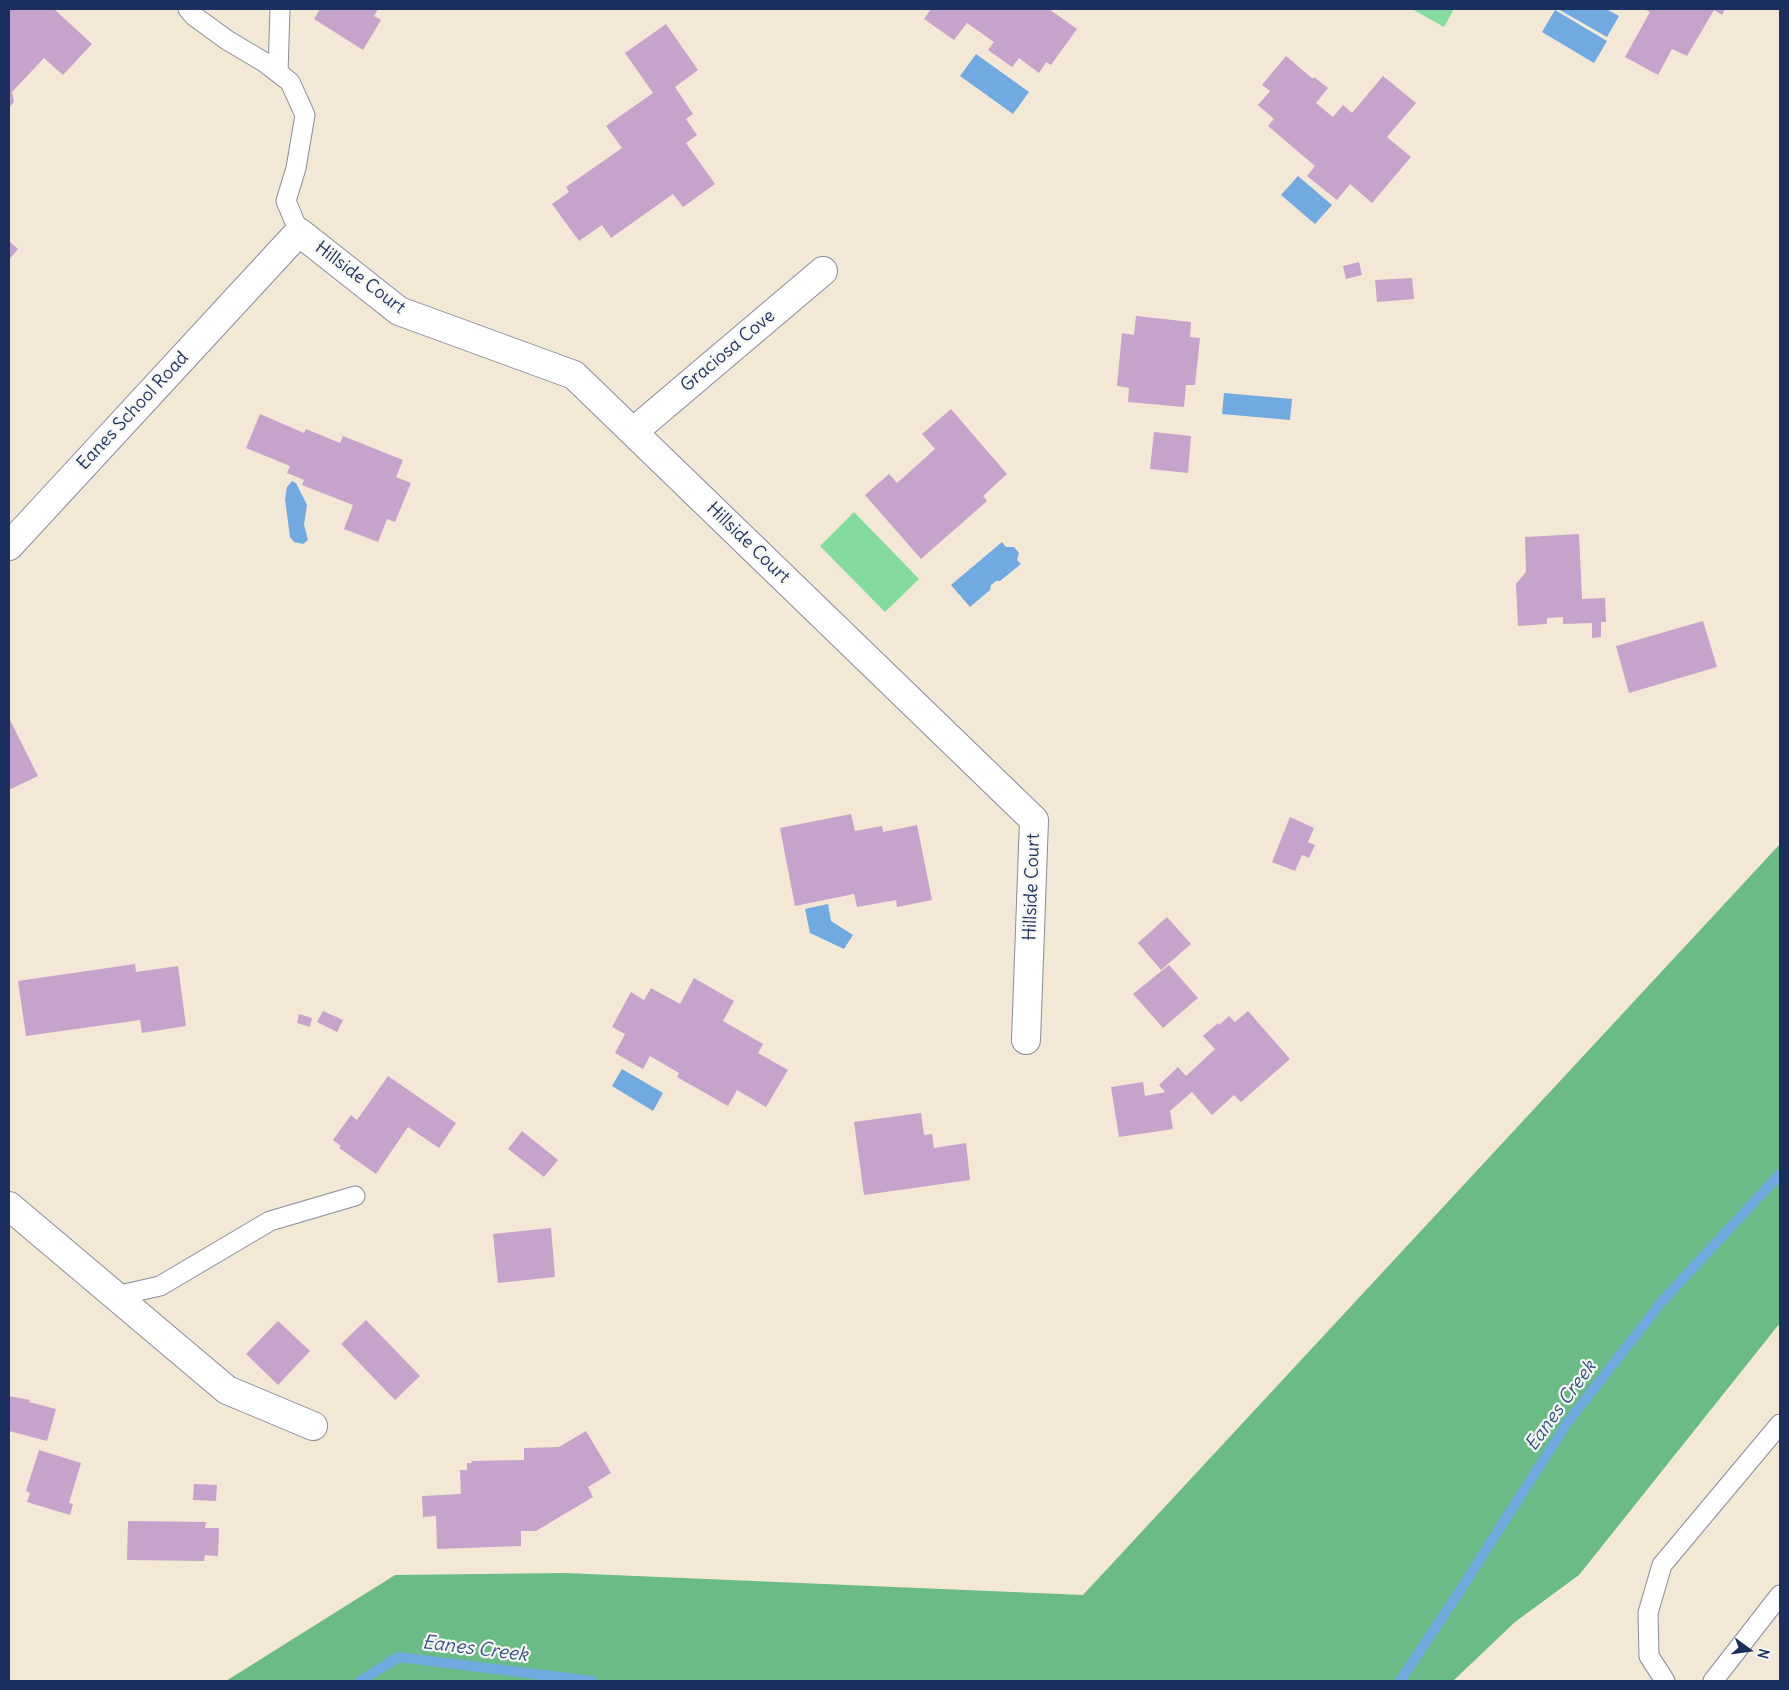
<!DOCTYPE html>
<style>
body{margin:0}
#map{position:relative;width:1789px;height:1690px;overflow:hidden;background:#f3e8d6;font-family:Delius,sans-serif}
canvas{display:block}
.frame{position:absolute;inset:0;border:10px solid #1b2f5e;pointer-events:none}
.north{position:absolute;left:1724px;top:1625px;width:50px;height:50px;-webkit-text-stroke:4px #f6f6f2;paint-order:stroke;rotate:104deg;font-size:14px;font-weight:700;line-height:20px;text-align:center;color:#1b2f5e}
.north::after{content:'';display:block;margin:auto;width:18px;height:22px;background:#1b2f5e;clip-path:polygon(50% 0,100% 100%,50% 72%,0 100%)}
</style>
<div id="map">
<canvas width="1789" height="1690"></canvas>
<div class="frame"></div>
<div class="north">N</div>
</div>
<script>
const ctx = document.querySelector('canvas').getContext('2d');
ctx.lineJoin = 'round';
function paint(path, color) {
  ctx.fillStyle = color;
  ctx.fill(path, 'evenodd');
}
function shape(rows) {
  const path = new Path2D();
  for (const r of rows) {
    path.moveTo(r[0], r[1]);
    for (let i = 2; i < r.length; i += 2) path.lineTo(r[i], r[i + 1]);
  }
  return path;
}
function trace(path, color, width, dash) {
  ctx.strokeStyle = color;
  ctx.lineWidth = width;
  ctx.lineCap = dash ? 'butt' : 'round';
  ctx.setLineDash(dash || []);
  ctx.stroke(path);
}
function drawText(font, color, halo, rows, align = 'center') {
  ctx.font = font + ' Delius,sans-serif';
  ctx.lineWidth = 4.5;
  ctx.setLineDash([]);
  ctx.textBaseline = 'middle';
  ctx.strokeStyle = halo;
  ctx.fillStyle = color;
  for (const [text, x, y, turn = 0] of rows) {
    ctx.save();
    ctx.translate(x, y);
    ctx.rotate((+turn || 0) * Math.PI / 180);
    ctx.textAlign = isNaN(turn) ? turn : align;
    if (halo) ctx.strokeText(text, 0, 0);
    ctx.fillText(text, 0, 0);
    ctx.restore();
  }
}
paint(shape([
 [1412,9,1454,9,1444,27],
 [854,512,919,579,885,612,820,546]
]), '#83db9f');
paint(shape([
 [1780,844,1780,1323,1579,1575,1515,1622,1453,1681,226,1681,395,1575,565,1573,1083,1595]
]), '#6abb86');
paint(shape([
 [1558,9,1606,9,1619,16,1607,37],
 [1555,10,1607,41,1594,63,1542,32],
 [976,54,1029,92,1013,114,960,76],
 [1298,176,1332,205,1315,224,1281,195],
 [1224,393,1292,399,1290,420,1222,414],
 [292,481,296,483,307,505,304,525,308,540,303,544,294,542,290,537,285,499,287,487],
 [1002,542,1006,547,1014,547,1019,553,1017,560,1021,564,1000,581,996,581,991,585,990,590,970,607,951,585],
 [828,904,831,921,853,935,844,949,810,933,805,909],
 [622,1069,663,1093,653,1111,612,1086]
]), '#70aae0');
trace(shape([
 [360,1681,398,1657,592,1681],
 [1400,1681,1461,1589,1567,1423,1664,1299,1780,1174]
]), '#70aae0', 10);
paint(shape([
 [9,9,54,9,92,44,63,75,44,58,12,92,14,102,9,108],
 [320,9,378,9,374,16,381,20,363,50,314,19],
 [931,9,1049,9,1077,29,1051,65,1046,62,1039,73,1019,58,1012,67,988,50,994,42,967,23,954,40,924,19],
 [1644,9,1725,9,1722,15,1714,10,1687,56,1672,49,1658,75,1625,57,1650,12],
 [666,24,698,70,675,87,693,114,686,119,697,135,686,143,715,184,683,207,673,194,611,238,602,225,579,241,552,204,569,192,566,187,622,148,606,126,653,93,625,53],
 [1286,56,1313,79,1314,77,1328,88,1316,103,1333,117,1343,105,1352,113,1383,76,1416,103,1387,137,1411,157,1372,203,1350,184,1337,200,1307,176,1315,166,1268,126,1274,119,1258,105,1270,91,1262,85],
 [9,241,18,249,9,260],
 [1359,262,1362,275,1346,279,1343,266],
 [1412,278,1414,299,1377,302,1375,280],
 [1136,316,1191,322,1190,337,1200,338,1195,385,1186,385,1184,407,1128,402,1129,388,1117,386,1122,333,1134,335],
 [951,409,1007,474,983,496,987,501,921,559,865,495,889,474,897,483,935,449,922,434],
 [260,414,304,433,306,429,340,443,343,436,403,460,396,477,411,483,395,522,387,519,378,542,344,529,353,505,302,485,304,480,287,473,290,466,246,448],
 [1154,432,1191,436,1188,473,1150,469],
 [1579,534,1582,599,1605,598,1606,622,1601,622,1601,637,1592,638,1592,623,1563,624,1563,617,1547,618,1547,624,1518,626,1516,584,1526,572,1525,537],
 [1703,621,1717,667,1629,693,1616,646],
 [9,718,38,776,9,790],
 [851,814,855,831,882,826,883,832,917,825,932,900,897,907,896,900,857,907,854,894,795,906,780,828],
 [1290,817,1314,828,1308,842,1315,845,1309,858,1302,855,1295,871,1272,862],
 [1167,917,1191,944,1161,970,1138,943],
 [135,964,136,972,178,966,186,1026,142,1033,140,1020,26,1036,18,981],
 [1169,965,1198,998,1163,1028,1133,994],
 [694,978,734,1001,723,1021,763,1044,758,1053,788,1070,766,1107,737,1090,728,1106,677,1077,679,1073,650,1056,643,1069,615,1053,625,1034,612,1027,631,992,644,1000,651,988,680,1004],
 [323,1011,343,1020,337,1032,317,1022],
 [1248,1011,1290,1059,1241,1102,1234,1095,1212,1115,1192,1092,1170,1111,1173,1129,1119,1137,1111,1087,1143,1082,1145,1096,1165,1092,1159,1085,1178,1067,1186,1076,1215,1049,1203,1036,1218,1023,1219,1025,1229,1016,1235,1022],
 [299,1014,312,1018,310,1027,297,1023],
 [388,1076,456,1123,439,1148,408,1127,376,1174,339,1148,341,1146,333,1140,351,1115,357,1120],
 [921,1113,924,1135,932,1134,934,1148,966,1143,970,1180,864,1195,854,1122],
 [522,1131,558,1160,544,1177,508,1149],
 [551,1228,555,1277,498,1283,493,1234],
 [366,1320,420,1376,395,1400,341,1344],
 [278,1321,310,1351,278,1385,246,1354],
 [9,1396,30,1400,29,1402,56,1409,47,1441,9,1431],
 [586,1431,611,1473,588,1487,593,1497,536,1531,521,1531,521,1546,437,1549,436,1516,423,1517,422,1496,461,1494,460,1470,467,1470,467,1463,472,1463,471,1461,524,1460,524,1448,559,1447],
 [39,1450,81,1463,69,1503,73,1504,70,1515,27,1502,30,1493,26,1491],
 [194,1484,217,1485,216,1501,193,1500],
 [128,1521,206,1522,205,1528,219,1528,218,1556,205,1555,204,1561,127,1560]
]), '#c6a3ca');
const service = shape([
 [188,9,194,16,227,40,264,62,290,82,305,115,296,168,286,201,299,232],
 [278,73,280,9],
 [116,1296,160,1286,270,1221,355,1196],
 [1665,1681,1649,1656,1648,1613,1662,1565,1780,1424],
 [1713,1681,1780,1595]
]);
const minor = shape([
 [633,432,823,271],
 [9,546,299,232,399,311,574,375,1034,820,1026,1040],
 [9,1206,227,1390,313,1426]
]);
trace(service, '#878c9a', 21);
trace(minor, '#878c9a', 30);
trace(service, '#fff', 19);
trace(minor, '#fff', 28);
drawText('18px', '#1b2f5e', '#f6f6f2', [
 ["Hillside Court",360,278,37],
 ["Graciosa Cove",728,351,-40],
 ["Eanes School Road",133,411,-47],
 ["Hillside Court",748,543,44],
 ["Hillside Court",1032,887,-88]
]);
drawText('italic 19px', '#355485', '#f6f6f2', [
 ["Eanes Creek",1561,1406,-54],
 ["Eanes Creek",475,1649,7]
]);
</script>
